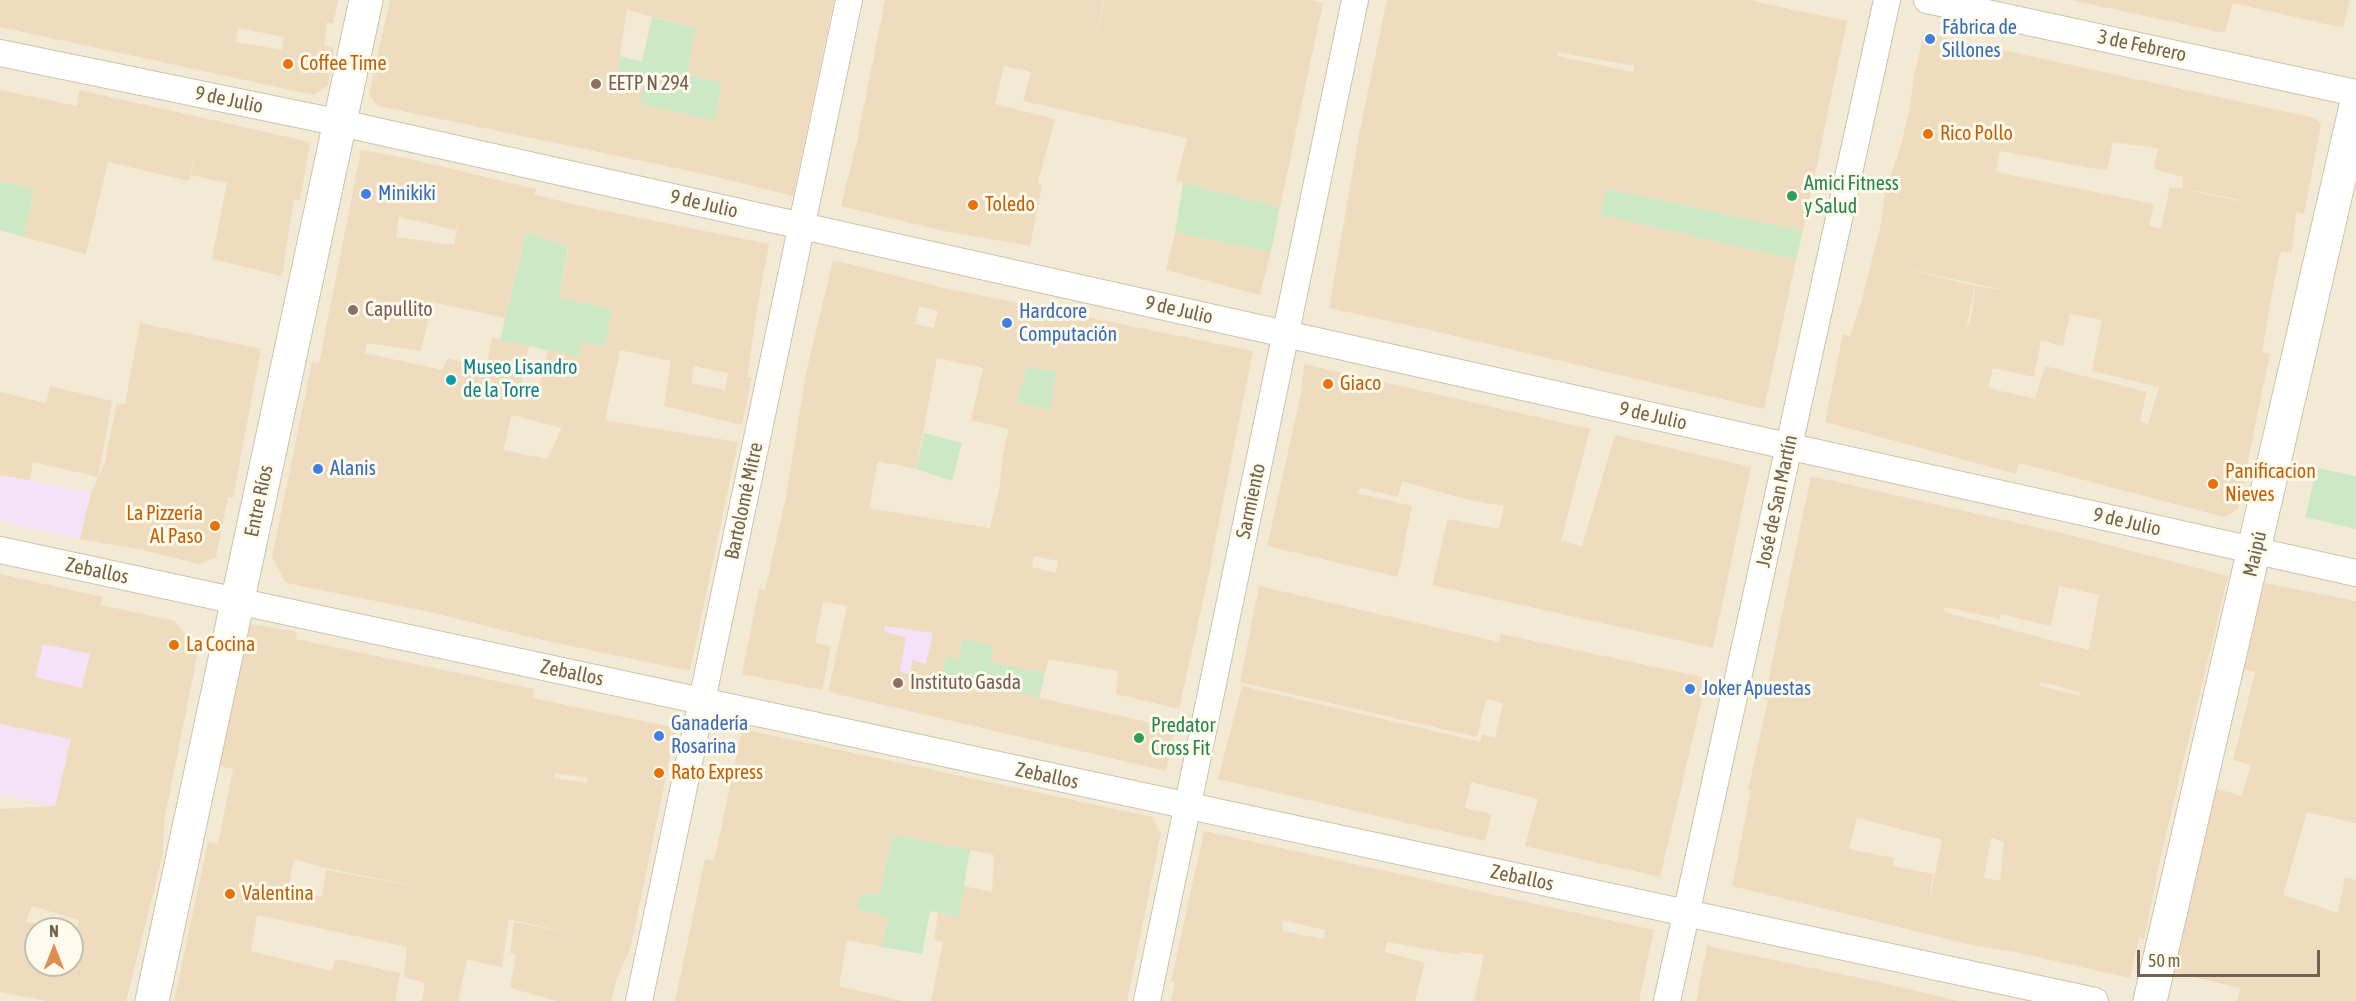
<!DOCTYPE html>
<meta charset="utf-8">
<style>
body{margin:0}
#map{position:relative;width:2356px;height:1001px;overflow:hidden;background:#fbf7e7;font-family:"Asap Condensed",sans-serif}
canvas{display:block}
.north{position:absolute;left:24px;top:917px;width:60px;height:60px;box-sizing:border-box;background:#fefbed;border:2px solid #c6bead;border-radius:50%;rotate:0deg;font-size:16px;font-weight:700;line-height:24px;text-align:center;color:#73624c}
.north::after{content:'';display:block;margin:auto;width:21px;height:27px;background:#df8c52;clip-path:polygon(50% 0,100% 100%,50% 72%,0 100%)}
.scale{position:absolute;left:2137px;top:950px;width:183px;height:27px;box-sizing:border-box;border:3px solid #73624c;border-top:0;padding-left:8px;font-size:18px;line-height:21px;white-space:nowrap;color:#73624c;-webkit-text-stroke:4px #fefbed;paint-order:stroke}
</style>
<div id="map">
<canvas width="2356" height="1001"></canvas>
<div class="north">N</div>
<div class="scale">50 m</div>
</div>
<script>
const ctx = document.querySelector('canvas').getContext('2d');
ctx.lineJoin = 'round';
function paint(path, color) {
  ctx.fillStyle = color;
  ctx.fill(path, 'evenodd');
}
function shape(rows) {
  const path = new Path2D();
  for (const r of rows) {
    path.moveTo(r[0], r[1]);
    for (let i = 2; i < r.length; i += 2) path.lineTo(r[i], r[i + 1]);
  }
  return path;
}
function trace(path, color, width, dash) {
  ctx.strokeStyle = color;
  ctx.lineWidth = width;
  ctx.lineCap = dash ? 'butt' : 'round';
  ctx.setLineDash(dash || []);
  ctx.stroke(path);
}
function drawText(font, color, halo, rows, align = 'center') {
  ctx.font = font + ' "Asap Condensed",sans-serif';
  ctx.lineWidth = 6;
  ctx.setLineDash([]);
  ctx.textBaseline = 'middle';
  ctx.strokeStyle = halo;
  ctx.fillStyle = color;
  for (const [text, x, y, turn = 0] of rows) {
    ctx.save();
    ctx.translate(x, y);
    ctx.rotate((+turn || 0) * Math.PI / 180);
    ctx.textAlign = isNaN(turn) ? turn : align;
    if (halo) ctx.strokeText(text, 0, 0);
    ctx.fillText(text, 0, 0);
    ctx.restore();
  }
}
paint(shape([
 [0,0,2356,0,2356,1001,0,1001],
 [36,929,72,929,72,965,36,965]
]), '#f2ead5');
paint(shape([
 [0,475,91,492,80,539,0,521],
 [0,574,102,597,55,806,0,794],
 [885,626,933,633,916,713,870,703]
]), '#f4e3f8');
paint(shape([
 [652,17,696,28,687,74,722,82,715,121,639,104,643,87,616,81,620,56,642,62],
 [0,181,34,189,24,237,0,230],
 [1183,183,1280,207,1271,252,1175,233],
 [1606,188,1803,231,1796,260,1600,215],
 [526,232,568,246,559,298,612,309,605,347,582,342,580,357,500,340],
 [1027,366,1056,371,1051,410,1016,402],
 [924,433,962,443,952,481,916,469],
 [2317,468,2356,476,2356,529,2305,517],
 [962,638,994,646,991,662,1045,673,1039,698,940,676,947,656,960,659],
 [893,834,970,850,959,917,930,911,922,954,882,947,888,917,856,909,861,892,879,895]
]), '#cde8c5');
paint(shape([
 [0,0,338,0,333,24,327,22,324,46,334,48,328,85,314,95,0,27],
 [238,28,284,37,282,50,236,42],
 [390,0,834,0,793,196,704,174,378,106,369,94],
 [627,10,696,28,687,74,722,82,715,121,640,104,643,87,616,81],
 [885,0,1104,0,1093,48,1105,0,1309,0,1323,3,1280,207,1176,181,1187,138,1023,101,1031,72,1004,66,995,104,1055,119,1038,182,1042,186,1030,246,944,231,841,206,856,145],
 [1387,0,1748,0,1847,21,1803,231,1606,188,1600,215,1796,260,1764,409,1425,329,1329,308,1360,129],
 [1558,52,1634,66,1633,72,1557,56],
 [2071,0,2350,0,2343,28,2233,3,2225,33],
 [1924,33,2315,118,2321,124,2304,214,2296,212,2292,253,2281,251,2274,283,2262,352,2270,354,2238,509,2224,517,2019,463,2016,474,1825,422,1843,334,1850,336,1862,299,1881,224,1885,191,1899,152,1909,112,1914,76],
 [2113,142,2158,148,2154,169,2183,177,2182,189,2170,187,2161,228,2172,231,2149,226,2154,204,1996,172,2000,151,2107,171],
 [2186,190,2201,192,2240,200,2239,201],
 [1902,268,2009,291,1975,286],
 [1974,289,1975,289,1970,325,1967,324],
 [2070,314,2102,320,2092,371,2159,387,2148,424,2140,420,2147,392,2045,366,2035,399,1988,388,1993,368,2034,377,2041,341,2063,346],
 [0,90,77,106,79,90,310,142,300,201,294,199,282,276,212,259,227,183,191,175,194,152,189,181,108,162,86,254,24,237,34,189,0,181],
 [361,150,410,159,536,189,534,194,576,205,769,244,758,303,747,377,752,377,742,425,664,406,671,361,620,350,605,420,738,442,690,671,533,638,430,612,286,583,272,557,312,362,319,364],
 [399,217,456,230,458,222,454,245,396,237],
 [526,232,569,246,559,298,612,309,605,347,581,342,580,357,548,350,537,395,520,390,529,346,492,338,486,369,448,358,442,370,365,353,367,343,421,351,432,302,505,318],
 [694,366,728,373,725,390,691,383],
 [512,415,562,428,547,459,503,450],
 [1175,233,1271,252,1260,295,1166,270],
 [833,260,944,288,1253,351,1205,592,1179,709,1116,694,1118,671,1049,659,1045,673,990,662,994,646,962,638,960,660,947,656,940,676,1175,728,1166,771,828,692,847,606,823,602,815,643,831,646,822,690,742,674,759,589,765,590,786,496,806,373],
 [919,306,938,311,934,328,915,324],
 [937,358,983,368,971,420,1009,429,1003,453,999,491,990,528,869,508,878,461,916,469],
 [1027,366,1056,371,1051,410,1016,402],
 [1034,556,1058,561,1056,573,1032,567],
 [885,626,933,633,926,664,912,660,910,674,900,672,906,637,884,632],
 [140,323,261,349,233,498,228,497,216,557,199,564,142,550,80,539,91,492,104,465,117,403,125,405],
 [1304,364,1590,429,1561,541,1582,546,1615,435,1751,467,1713,648,1432,585,1448,519,1499,529,1504,506,1465,499,1402,481,1398,497,1360,488,1358,493,1412,506,1398,577,1267,546,1301,394],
 [50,386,112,401,98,477,33,462,30,480,0,475,0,392,46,403],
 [1811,476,2070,535,2228,576,2161,855,2144,939,2139,938,2130,978,2015,952,1972,945,1732,886,1751,790,1748,790,1768,700,1764,700],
 [2059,586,2099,595,2089,650,1944,612,1945,607,2000,619,2001,614,2051,626],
 [2041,682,2081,692,2080,696,2040,686],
 [1857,818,1942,840,1929,903,1933,874,1893,866,1894,858,1849,849],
 [1991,838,2004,842,2000,881,1984,877],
 [0,574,102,597,101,605,175,621,198,651,165,816,162,858,126,1001,47,1001,0,992,0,809,55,806,71,739,0,724],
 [43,644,90,654,82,688,35,677],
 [32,906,79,920,76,930,72,929,72,965,36,965,36,929,62,928,26,922],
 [2264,583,2356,601,2356,823,2307,812,2283,895,2338,913,2345,877,2356,880,2356,1001,2237,1001,2240,988,2173,972,2215,788,2242,796,2251,765,2233,760,2255,672,2243,670],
 [1259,586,1499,642,1501,634,1707,678,1660,877,1525,846,1538,799,1471,782,1465,808,1492,814,1485,841,1218,779,1242,686,1480,742,1482,734,1495,738,1503,703,1486,699,1477,737,1240,682],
 [250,624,297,632,296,639,534,689,533,698,676,728,631,946,617,978,611,1001,557,1001,510,988,516,955,510,953,514,922,576,934,509,919,502,967,467,960,458,1001,422,1001,425,983,404,977,407,947,257,915,251,951,332,971,335,959,400,973,395,1001,174,1001,208,842,218,844,233,769,219,766],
 [555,773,588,778,587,783,554,778],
 [294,859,321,867,434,890,326,870,322,897,265,885,288,889],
 [742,729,1152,817,1161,834,1127,1001,931,1001,943,942,934,939,938,913,959,917,964,886,992,892,994,855,893,834,879,895,861,892,856,909,888,917,882,947,847,940,839,986,902,1001,675,1001,705,859,714,861],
 [1204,831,1654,930,1639,1001,1474,1001,1484,955,1461,952,1459,955,1387,942,1385,952,1425,963,1415,1001,1171,1001,1175,982,1171,981],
 [1282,920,1325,930,1324,939,1283,931],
 [1707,946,1879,982,1958,1001,1696,1001]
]), '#efdcbf');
const minor = shape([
 [1927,0,2356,93],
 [0,53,341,123,2356,573],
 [0,550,2095,1001],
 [639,1001,849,0],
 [1147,1001,1355,0],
 [1667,1001,1887,0]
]);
const secondary = shape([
 [152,1001,366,0],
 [2150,1001,2356,106]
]);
trace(minor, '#cdc1ad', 28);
trace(secondary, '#cfc2ab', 35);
trace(minor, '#fff', 26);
trace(secondary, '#fff', 33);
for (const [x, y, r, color] of [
 [1930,39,6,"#3f7fe0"],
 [288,64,6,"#e8710a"],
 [596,84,6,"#8d6e63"],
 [1928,134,6,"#e8710a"],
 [366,194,6,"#3f7fe0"],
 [1792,196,6,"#2e9e5b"],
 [973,205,6,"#e8710a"],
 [353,310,6,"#8d6e63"],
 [1007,323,6,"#3f7fe0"],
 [451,380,6,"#0f9aa8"],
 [1328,384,6,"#e8710a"],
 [318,469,6,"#3f7fe0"],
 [2213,484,6,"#e8710a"],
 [215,526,6,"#e8710a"],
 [174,645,6,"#e8710a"],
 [898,683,6,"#8d6e63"],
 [1690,689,6,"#3f7fe0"],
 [659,736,6,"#3f7fe0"],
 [1139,738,6,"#2e9e5b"],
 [659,773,6,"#e8710a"],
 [230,894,6,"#e8710a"]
]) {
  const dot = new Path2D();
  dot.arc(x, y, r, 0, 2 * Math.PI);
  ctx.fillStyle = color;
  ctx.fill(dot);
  trace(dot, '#fefbed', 2);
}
drawText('20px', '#366cbe', '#fefbed', [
 ["Fábrica de",1942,28],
 ["Sillones",1942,51],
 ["Minikiki",378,194],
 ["Hardcore",1019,312],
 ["Computación",1019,335],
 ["Alanis",330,469],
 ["Joker Apuestas",1702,689],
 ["Ganadería",671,724],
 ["Rosarina",671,747]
], 'left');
drawText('20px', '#73624c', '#fefbed', [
 ["3 de Febrero",2142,46,12],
 ["9 de Julio",229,100,12],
 ["9 de Julio",704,204,13],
 ["9 de Julio",1179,310,13],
 ["9 de Julio",1653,416,13],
 ["Entre Ríos",259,501,-78],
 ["Bartolomé Mitre",744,501,-78],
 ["Sarmiento",1251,501,-78],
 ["José de San Martín",1777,501,-78],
 ["9 de Julio",2127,522,13],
 ["Maipú",2255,554,-77],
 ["Zeballos",97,571,12],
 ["Zeballos",572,673,12],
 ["Zeballos",1047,776,12],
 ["Zeballos",1522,878,12]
]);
drawText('20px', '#c56008', '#fefbed', [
 ["Coffee Time",300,64],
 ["Rico Pollo",1940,134],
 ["Toledo",985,205],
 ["Giaco",1340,384],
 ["Panificacion",2225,472],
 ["Nieves",2225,495],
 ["La Pizzería",203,514,"right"],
 ["Al Paso",203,537,"right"],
 ["La Cocina",186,645],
 ["Rato Express",671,773],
 ["Valentina",242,894]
], 'left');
drawText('20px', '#785e54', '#fefbed', [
 ["EETP N 294",608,84],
 ["Capullito",365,310],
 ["Instituto Gasda",910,683]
], 'left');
drawText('20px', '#27864d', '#fefbed', [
 ["Amici Fitness",1804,184],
 ["y Salud",1804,207],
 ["Predator",1151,726],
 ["Cross Fit",1151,749]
], 'left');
drawText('20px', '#0d838f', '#fefbed', [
 ["Museo Lisandro",463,368],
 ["de la Torre",463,391]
], 'left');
</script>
